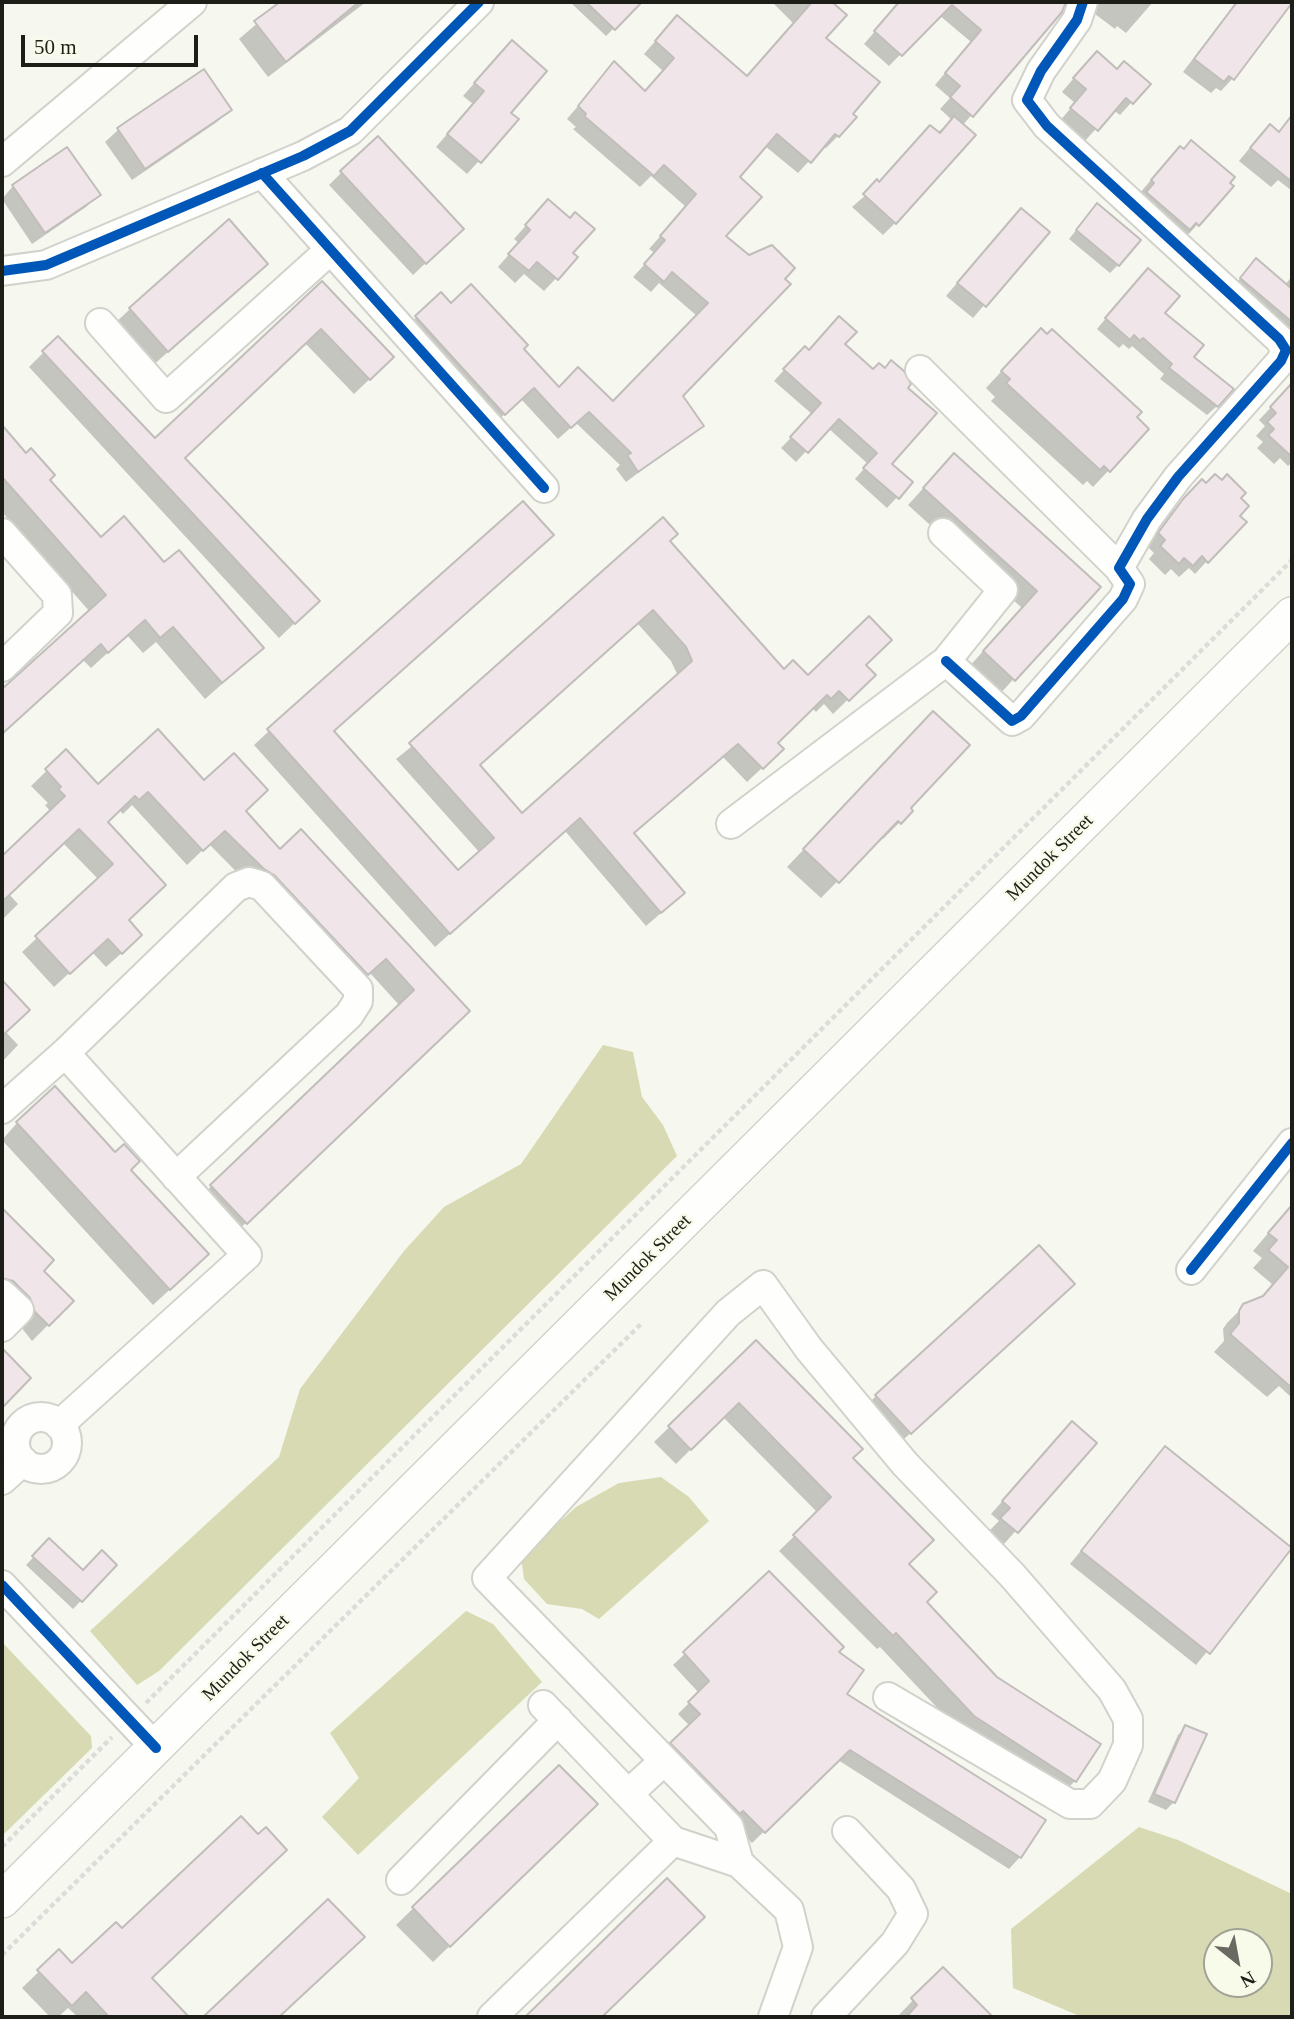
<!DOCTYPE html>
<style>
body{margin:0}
#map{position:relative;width:1294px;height:2019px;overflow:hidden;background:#f6f7ee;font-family:"Times New Roman",serif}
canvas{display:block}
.frame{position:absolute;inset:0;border:4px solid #1e1e18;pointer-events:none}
.north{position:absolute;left:1203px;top:1928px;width:70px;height:70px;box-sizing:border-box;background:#f9fbea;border:2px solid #a1a396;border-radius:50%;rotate:149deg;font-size:19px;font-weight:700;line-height:28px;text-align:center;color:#1e1e18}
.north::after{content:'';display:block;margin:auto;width:24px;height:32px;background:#6a6a63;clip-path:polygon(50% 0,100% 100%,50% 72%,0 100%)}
.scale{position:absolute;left:21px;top:35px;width:177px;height:32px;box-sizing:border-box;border:4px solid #1e1e18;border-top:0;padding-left:9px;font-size:21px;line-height:24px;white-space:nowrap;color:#1e1e18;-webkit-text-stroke:5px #f9fbea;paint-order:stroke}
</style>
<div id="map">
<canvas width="1294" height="2019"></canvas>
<div class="frame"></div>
<div class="north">N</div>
<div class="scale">50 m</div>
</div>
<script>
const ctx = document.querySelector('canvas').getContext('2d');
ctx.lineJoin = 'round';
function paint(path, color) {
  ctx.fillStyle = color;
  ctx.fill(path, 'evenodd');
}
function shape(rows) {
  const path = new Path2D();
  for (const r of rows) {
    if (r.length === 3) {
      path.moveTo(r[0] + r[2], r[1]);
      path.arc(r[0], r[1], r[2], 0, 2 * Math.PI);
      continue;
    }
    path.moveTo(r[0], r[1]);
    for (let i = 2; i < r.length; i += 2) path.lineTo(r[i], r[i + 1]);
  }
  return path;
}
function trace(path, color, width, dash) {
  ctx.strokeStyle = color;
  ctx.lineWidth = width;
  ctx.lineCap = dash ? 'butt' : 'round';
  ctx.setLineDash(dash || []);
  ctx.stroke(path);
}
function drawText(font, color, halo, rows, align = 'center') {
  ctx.font = font + ' "Times New Roman",serif';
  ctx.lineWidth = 5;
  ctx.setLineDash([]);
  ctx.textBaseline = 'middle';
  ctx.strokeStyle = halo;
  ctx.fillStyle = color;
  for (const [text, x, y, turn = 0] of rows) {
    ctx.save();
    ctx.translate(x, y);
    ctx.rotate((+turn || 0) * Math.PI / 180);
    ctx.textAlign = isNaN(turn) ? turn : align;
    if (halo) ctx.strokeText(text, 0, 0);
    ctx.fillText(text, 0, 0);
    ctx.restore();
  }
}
paint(shape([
 [603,1045,633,1052,642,1097,663,1125,677,1156,159,1671,137,1685,90,1631,279,1457,300,1389,404,1251,444,1207,521,1164],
 [661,1477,689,1497,709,1521,599,1619,582,1609,547,1604,524,1579,521,1557,576,1507,619,1483],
 [466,1611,493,1624,542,1682,358,1855,322,1817,359,1778,330,1733],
 [2,1642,91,1736,92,1748,2,1836],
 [1139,1827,1178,1840,1292,1894,1292,2017,1082,2017,1013,1988,1011,1929],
 [1259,1942,1259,1984,1217,1984,1217,1942]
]), '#d7dab2');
paint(shape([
 [282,2,366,2,268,77,239,39],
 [570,2,640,2,606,36],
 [772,2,829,2,844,15,824,38,851,114,838,136,826,148,823,146,798,173,765,146,737,177,724,236,748,257,681,395,702,425,626,482,616,469,620,465,576,423,558,439,521,399,492,426,404,329,441,295,451,306,521,349,559,389,613,403,697,316,659,283,651,292,633,277,655,253,649,249,686,207,651,176,640,187,573,129,576,127,567,119,614,64,645,92,663,71,644,54,665,30,747,78,794,24],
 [900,2,1065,2,1061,11,962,126,895,223,883,235,852,207,952,120,940,109,950,98,935,85,971,42,939,15,889,66,864,44],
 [1079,2,1153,2,1126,33,1117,26,1115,29],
 [1236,2,1291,2,1233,78,1221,91,1216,88,1211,93,1183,72],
 [499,55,508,113,516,120,467,174,436,147,473,104,463,96],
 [1084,66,1117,70,1148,84,1120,115,1113,110,1084,142,1059,122,1075,103,1062,92],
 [203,71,230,109,217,122,132,180,105,142,118,130],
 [1292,116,1292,191,1278,180,1271,187,1239,161,1257,139,1278,133],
 [1168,160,1232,186,1186,237,1140,193],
 [342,172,449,241,413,275,329,185],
 [13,186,98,195,86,207,32,244,2,199],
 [536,214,576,257,544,291,524,274,515,283,498,267,519,243,514,239],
 [1089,214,1118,265,1110,273,1069,239],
 [1009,222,1047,232,973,318,946,296],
 [1256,260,1285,285,1292,276,1292,330,1231,289],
 [249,280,151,367,113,325,130,309],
 [1138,280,1191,357,1217,406,1207,415,1160,379,1164,374,1132,346,1129,349,1123,344,1119,348,1097,329],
 [322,283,377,372,354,394,305,343,182,459,302,616,279,638,29,367,58,338,155,440],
 [843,344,873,371,905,388,890,464,911,482,887,508,855,479,868,464,828,428,796,462,781,448,813,415,774,381,795,358,809,351],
 [1024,347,1109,470,1093,487,1087,481,1083,485,991,401,995,397,986,388],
 [1292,385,1292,462,1288,466,1280,458,1274,464,1257,448,1263,442,1256,436,1265,426,1259,420],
 [2,428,101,540,245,664,205,699,156,642,143,653,127,635,91,668,83,660,2,733,2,691,90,612,2,512],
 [938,472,1098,587,998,696,967,669,1022,608,908,505],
 [1202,482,1239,498,1207,561,1195,574,1189,568,1179,577,1171,569,1165,575,1149,559,1154,553,1147,546,1171,513],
 [668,541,784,671,808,678,864,665,873,675,833,714,824,704,816,712,812,708,776,743,782,749,747,782,723,757,632,835,668,907,646,926,565,831,435,947,254,745,269,731,332,732,458,873,480,853,396,759],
 [638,624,671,661,678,676,522,815,478,766],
 [917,730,908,808,911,811,883,839,881,837,821,898,787,867],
 [66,752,98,786,204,783,244,812,452,1026,231,1237,196,1201,400,1006,370,973,352,989,209,844,187,865,132,805,123,814,119,810,106,822,127,920,125,950,106,967,92,952,54,987,22,952,99,880,63,843,9,894,18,904,2,920,2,858,51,812,45,805,48,803,31,786],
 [2,982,27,1010,5,1031,18,1045,2,1062],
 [17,1123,190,1271,153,1305,2,1140],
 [1292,1205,1292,1365,1288,1365,1292,1369,1292,1398,1279,1386,1267,1397,1214,1352,1224,1341,1223,1329,1227,1323,1244,1306,1260,1299,1272,1284,1253,1268,1262,1258,1253,1251],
 [2,1210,51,1260,41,1271,72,1301,32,1341,2,1303],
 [1056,1300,893,1449,860,1412,876,1396],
 [756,1342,851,1458,924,1602,996,1678,1099,1744,1075,1781,1060,1796,959,1731,880,1647,877,1649,779,1551,818,1513,723,1417,676,1464,654,1442],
 [1060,1436,1094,1443,1004,1544,989,1531,999,1521,991,1514],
 [1165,1449,1291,1549,1196,1665,1070,1564],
 [49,1541,83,1573,115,1565,73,1609,26,1565],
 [769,1574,844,1694,1020,1857,1009,1869,838,1760,752,1843,660,1755,690,1726,678,1714,699,1693,673,1665],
 [1186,1727,1174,1802,1166,1810,1148,1802,1178,1735],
 [559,1767,579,1821,433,1962,396,1925],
 [122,1931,150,1978,187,2017,78,2017,68,2008,58,2017,50,2017,22,1988,59,1952,72,1966],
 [943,1969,991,2017,897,2017]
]), '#0003');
const building = shape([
 [280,2,359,2,286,62,254,21,280,2],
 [586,2,642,2,615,30,586,2],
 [812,2,832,2,847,15,826,38,880,82,853,114,857,117,839,137,835,134,811,163,777,134,740,177,762,197,726,236,749,255,772,245,795,268,785,279,791,284,683,396,704,426,638,472,627,455,631,453,589,412,571,428,534,388,505,415,415,316,441,292,451,303,471,284,528,345,524,349,559,387,578,367,613,401,708,303,672,272,664,282,644,264,665,240,660,236,696,194,664,165,654,176,584,116,586,114,578,106,614,61,645,91,674,58,655,41,677,15,747,76,812,2],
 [899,2,1066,2,1062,12,973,117,950,97,960,86,945,73,981,30,952,5,902,56,874,31,899,2],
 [1237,2,1292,3,1234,80,1229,76,1224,82,1194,59,1237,2],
 [512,40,547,71,511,113,519,119,481,163,447,134,484,91,474,83,512,40],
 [1097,51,1117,69,1124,61,1151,84,1133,104,1126,98,1098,131,1070,108,1086,89,1073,78,1097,51],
 [204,69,232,110,145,169,117,128,204,69],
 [1292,115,1292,182,1250,148,1270,124,1279,132,1292,115],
 [954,116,976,135,896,224,863,194,877,179,879,182,930,125,940,133,954,116],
 [378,136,464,229,426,264,340,171,378,136],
 [1191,140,1235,177,1230,183,1234,186,1199,226,1196,223,1190,230,1146,192,1154,183,1151,180,1180,146,1184,149,1191,140],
 [67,147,101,195,45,233,12,185,67,147],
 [548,199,570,218,575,212,595,229,573,253,578,257,558,280,537,262,529,271,508,254,530,230,525,225,548,199],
 [1097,203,1141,240,1119,266,1076,230,1097,203],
 [1021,208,1050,232,986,307,957,283,1021,208],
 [229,219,268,264,168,352,129,308,229,219],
 [1256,258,1292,289,1292,322,1240,278,1256,258],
 [1148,268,1180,296,1165,313,1204,345,1194,357,1234,389,1218,407,1169,368,1172,364,1143,338,1140,341,1134,335,1130,340,1105,318,1148,268],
 [322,281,394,357,370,380,321,329,185,458,320,601,295,624,42,351,58,336,155,438,322,281],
 [839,316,857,332,845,344,873,369,879,363,885,368,891,360,904,371,911,384,908,388,937,413,892,464,913,482,899,499,863,468,877,453,839,419,808,453,790,437,821,403,783,369,805,346,809,350,839,316],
 [1041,328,1047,334,1052,329,1142,412,1137,417,1149,429,1110,472,1104,466,1100,470,1006,383,1010,379,1001,371,1041,328],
 [1292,383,1292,457,1268,435,1274,429,1267,422,1276,413,1270,407,1292,383],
 [2,425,26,453,31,448,55,475,50,480,101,537,124,516,164,562,179,550,264,648,222,683,173,627,160,638,145,620,108,653,101,644,2,734,2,689,106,595,2,477,2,425],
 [954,453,1101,587,1015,681,983,651,1037,591,923,488,954,453],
 [1215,474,1222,480,1227,474,1246,493,1241,498,1249,506,1240,516,1247,522,1208,563,1202,556,1193,566,1184,558,1179,564,1160,546,1165,540,1158,533,1183,499,1202,479,1206,483,1215,474],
 [523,501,554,535,334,731,458,870,494,838,409,743,663,517,678,534,670,541,784,669,793,660,808,675,869,616,892,640,866,665,876,675,849,701,839,691,831,699,827,695,778,743,784,749,763,769,738,744,634,833,685,893,661,913,580,818,450,934,267,729,523,501],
 [653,610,686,647,692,661,522,813,480,765,653,610],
 [933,711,970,745,911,808,913,811,901,824,898,821,839,883,803,849,933,711],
 [158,729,204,780,234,753,268,790,246,811,280,849,301,829,470,1011,247,1224,210,1185,414,990,386,959,368,975,274,875,264,869,225,831,203,851,148,792,139,800,135,796,108,822,166,885,129,920,142,935,122,954,108,939,70,974,35,936,113,864,79,829,2,902,2,856,65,796,58,789,61,787,45,769,66,749,98,784,158,729],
 [2,980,30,1010,2,1036,2,980],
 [55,1086,115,1152,124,1144,140,1161,131,1170,209,1254,170,1290,16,1122,55,1086],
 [1292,1205,1292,1388,1230,1334,1239,1323,1239,1311,1243,1304,1263,1296,1288,1267,1268,1250,1277,1240,1268,1233,1292,1205],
 [2,1208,54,1260,44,1271,74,1301,49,1326,35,1312,30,1298,13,1281,2,1278,2,1208],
 [1039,1245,1075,1284,911,1434,875,1395,1039,1245],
 [756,1340,863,1449,853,1458,934,1540,909,1564,937,1592,927,1602,997,1677,1101,1744,1076,1782,974,1716,896,1633,893,1636,793,1535,831,1497,739,1403,691,1450,668,1426,756,1340],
 [2,1348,31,1378,2,1408,2,1348],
 [1072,1421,1097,1443,1018,1533,1000,1518,1010,1508,1002,1501,1072,1421],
 [1165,1446,1292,1548,1210,1654,1081,1551,1165,1446],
 [49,1538,83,1570,102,1550,117,1565,82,1602,32,1556,49,1538],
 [769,1571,844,1647,839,1652,864,1670,847,1694,1046,1820,1021,1858,850,1750,765,1833,743,1811,740,1814,670,1743,700,1714,688,1702,709,1681,683,1652,769,1571],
 [1185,1725,1207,1734,1175,1803,1154,1794,1185,1725],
 [559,1765,598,1804,450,1947,412,1907,559,1765],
 [241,1816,258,1834,266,1827,287,1850,152,1978,189,2017,109,2017,86,1992,72,2006,37,1970,59,1949,72,1963,116,1922,122,1928,241,1816],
 [667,1878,705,1917,602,2017,525,2017,667,1878],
 [328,1899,365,1937,279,2017,203,2017,328,1899],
 [943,1967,993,2017,906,2017,917,2005,911,1998,943,1967]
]);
paint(building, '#f0e5e8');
trace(building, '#c0bdbb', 2);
const minor = shape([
 [2,162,192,2],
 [262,173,544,488],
 [2,271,46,265,303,156,350,131,479,2],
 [100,323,166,398,330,250],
 [920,370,1119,568],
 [2,533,57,595,58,613,2,667],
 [946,661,1012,721,1021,716,1123,599,1130,584,1119,568,1147,519,1178,477,1281,361,1286,350,1279,339,1047,126,1027,100,1041,71,1077,20,1083,2],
 [731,824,946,661,1003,590,943,533],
 [2,1109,65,1053,236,887,249,882,262,886,358,989,358,1001,349,1015,176,1177],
 [1191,1270,1292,1143],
 [2,1294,19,1310,2,1327],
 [41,1443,26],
 [59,1425,247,1255,65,1053],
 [2,1480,23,1461],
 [2,1585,156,1748],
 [543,1705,673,1841,739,1863,789,1910,798,1947,773,2017],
 [628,1794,664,1761],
 [739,1863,729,1827,487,1578,728,1313,763,1285,809,1349,905,1464,1012,1575,1112,1690,1128,1719,1128,1745,1112,1781,1090,1804,1070,1804,888,1697],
 [401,1880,558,1720],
 [492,2017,673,1841],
 [826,2017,895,1943,913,1914,901,1889,847,1831]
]);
const major = shape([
 [2,1900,1292,615]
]);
trace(minor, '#d2d2cc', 32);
trace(major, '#d2d2cc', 38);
trace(shape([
 [146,1703,1292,560],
 [2,1847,112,1737],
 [2,1955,641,1324]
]), '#dcddda', 4.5, [5, 3.5]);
trace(minor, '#fefefc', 28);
trace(major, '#fefefc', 35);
trace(shape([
 [262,173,544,488],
 [2,271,46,265,303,156,350,131,479,2],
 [946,661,1012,721,1021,716,1123,599,1130,584,1119,568,1147,519,1178,477,1281,361,1286,350,1279,339,1047,126,1027,100,1041,71,1077,20,1083,2],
 [1191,1270,1292,1143],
 [2,1585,156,1748]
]), '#0057b8', 10);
drawText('19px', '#1e1e18', '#f9fbea', [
 ["Mundok Street",1050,858,-45],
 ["Mundok Street",648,1258,-45],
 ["Mundok Street",246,1658,-45]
]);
</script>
